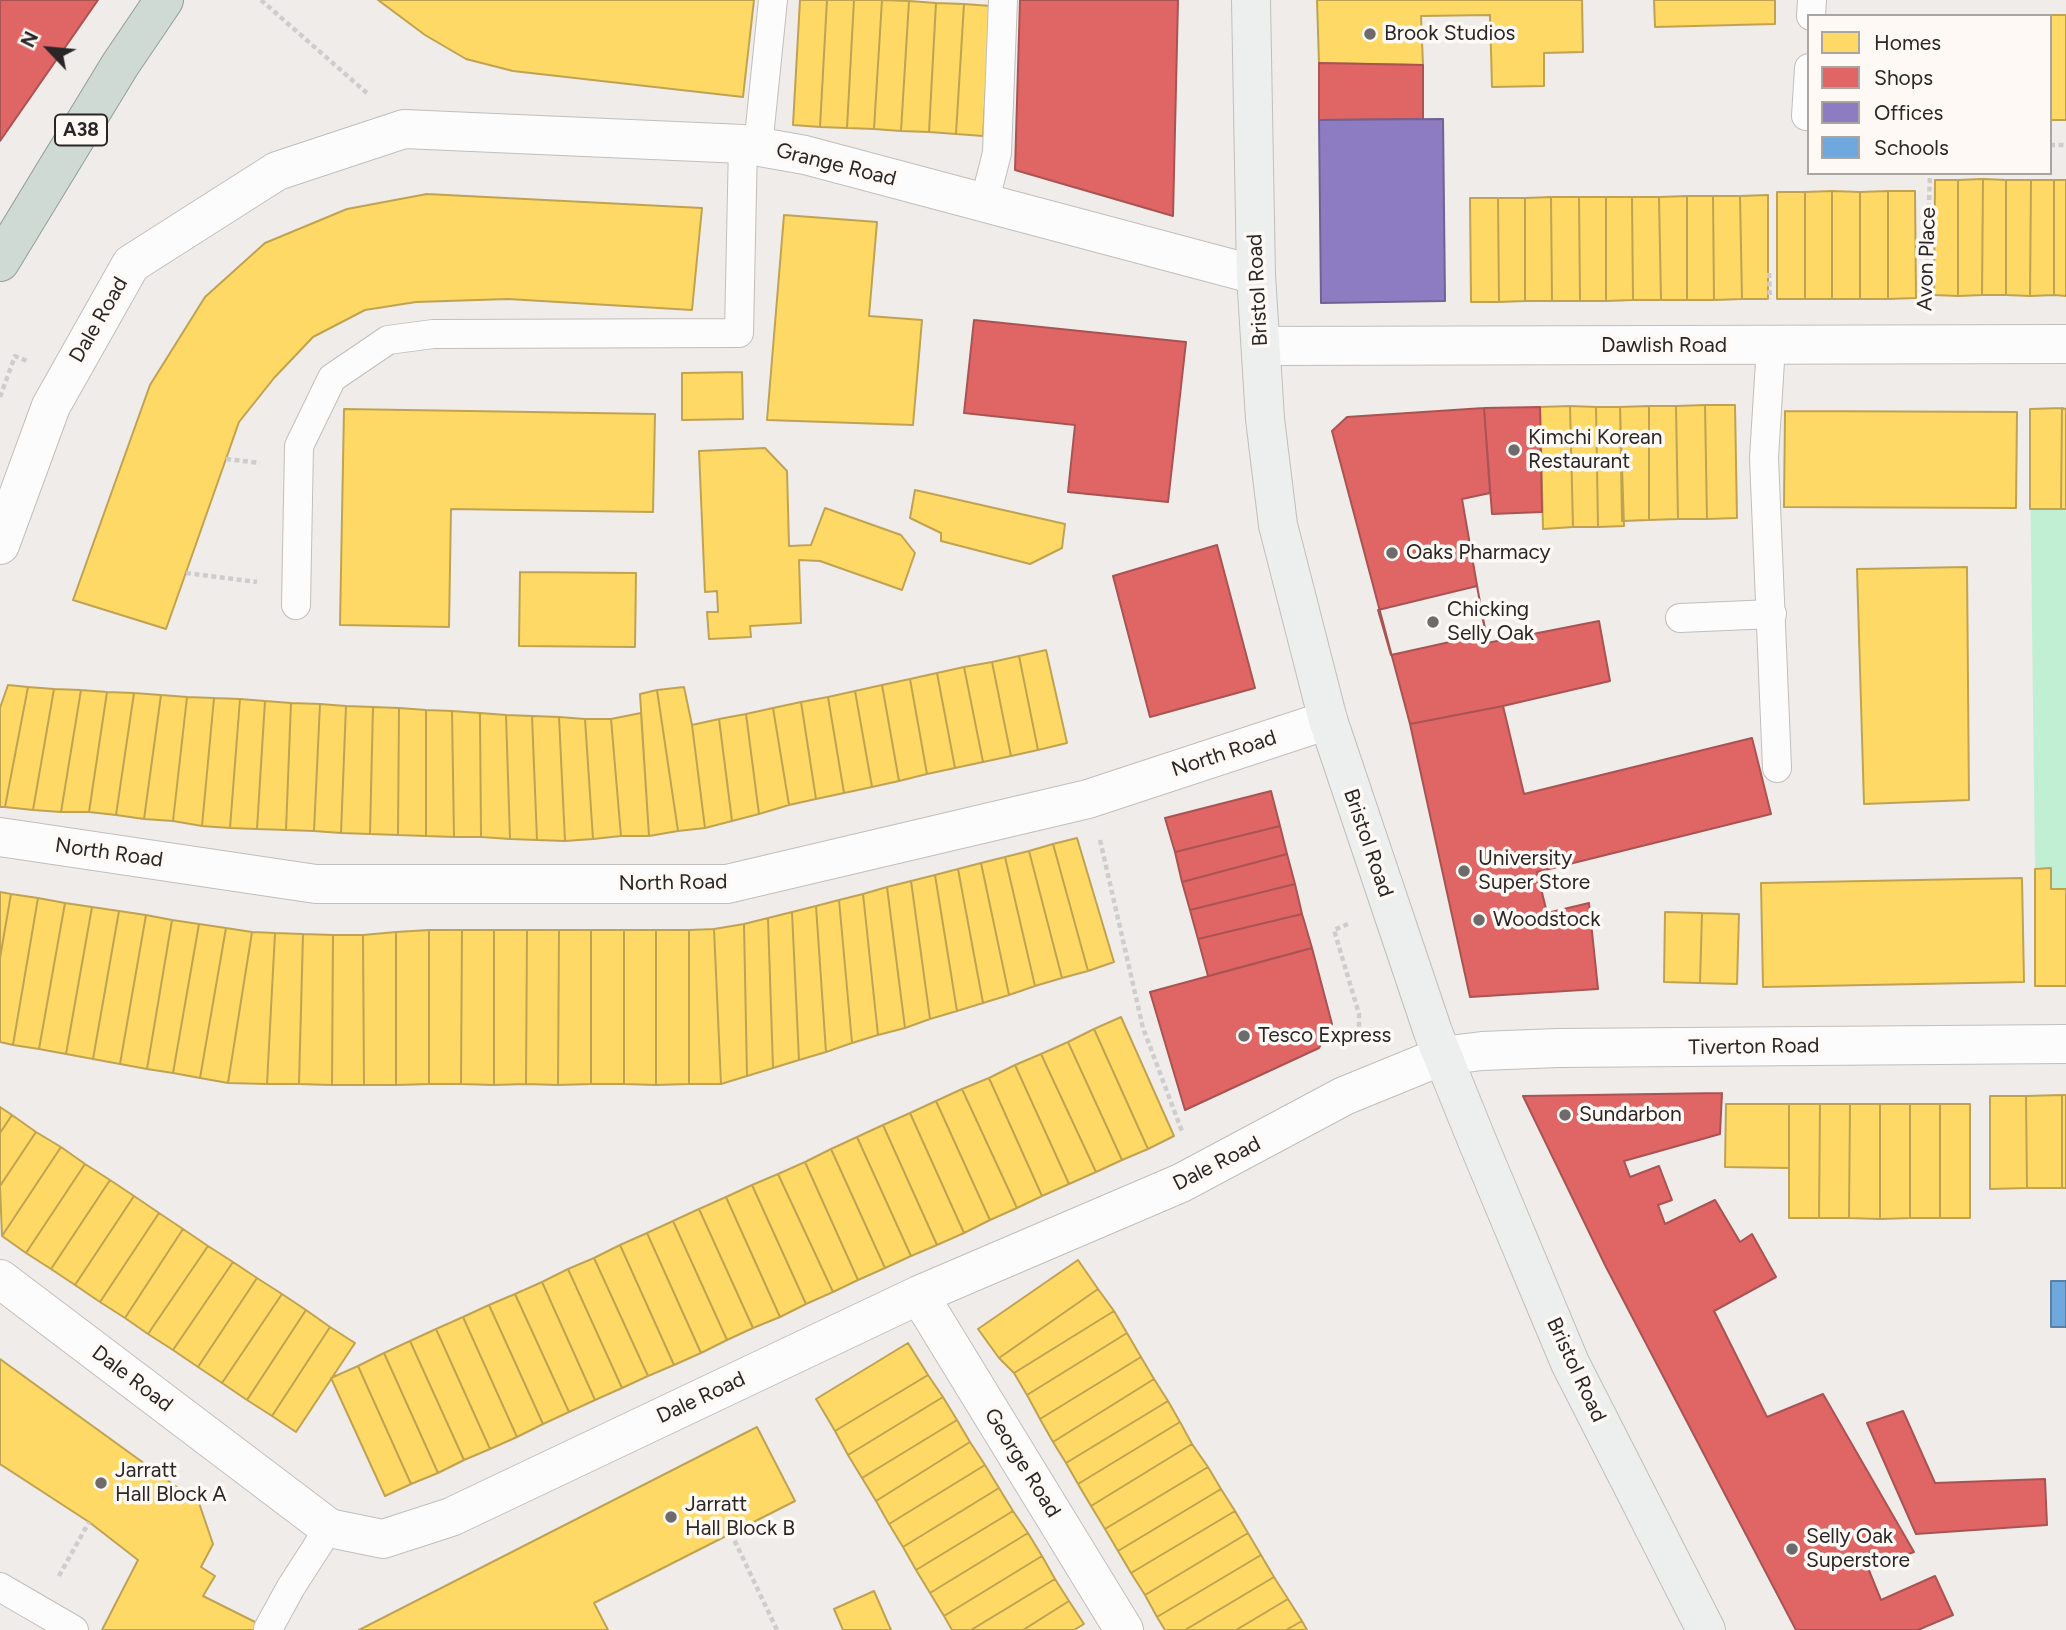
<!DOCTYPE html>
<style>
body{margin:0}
#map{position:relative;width:2066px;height:1630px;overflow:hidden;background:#f0ecea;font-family:Figtree,sans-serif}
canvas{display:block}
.legend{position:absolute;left:1807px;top:14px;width:245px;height:161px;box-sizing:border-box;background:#fff9f6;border:2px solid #a9a5a2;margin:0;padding:9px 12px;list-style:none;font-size:21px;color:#292625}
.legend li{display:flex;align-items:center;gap:14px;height:35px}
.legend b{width:35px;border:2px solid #a9a5a2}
.north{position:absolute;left:14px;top:14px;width:70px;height:70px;-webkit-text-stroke:5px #fff9f6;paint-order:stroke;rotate:296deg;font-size:19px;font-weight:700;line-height:28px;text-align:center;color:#292625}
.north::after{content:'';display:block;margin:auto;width:24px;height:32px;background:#292625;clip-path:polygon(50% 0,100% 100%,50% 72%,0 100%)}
</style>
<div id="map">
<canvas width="2066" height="1630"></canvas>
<ul class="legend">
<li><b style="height:19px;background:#ffd966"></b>Homes</li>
<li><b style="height:19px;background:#e06666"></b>Shops</li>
<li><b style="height:19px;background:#8e7cc3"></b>Offices</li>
<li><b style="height:19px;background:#6fa8dc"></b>Schools</li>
</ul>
<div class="north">N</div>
</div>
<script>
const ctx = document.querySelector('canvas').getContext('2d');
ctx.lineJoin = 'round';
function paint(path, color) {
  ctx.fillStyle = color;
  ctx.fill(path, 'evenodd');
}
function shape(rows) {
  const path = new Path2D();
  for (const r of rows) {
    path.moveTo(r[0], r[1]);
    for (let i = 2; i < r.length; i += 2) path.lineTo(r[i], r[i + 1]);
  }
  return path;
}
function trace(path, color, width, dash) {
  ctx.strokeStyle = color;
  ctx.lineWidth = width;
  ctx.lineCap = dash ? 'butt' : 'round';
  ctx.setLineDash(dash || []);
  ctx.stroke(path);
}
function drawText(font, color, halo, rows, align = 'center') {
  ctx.font = font + ' Figtree,sans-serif';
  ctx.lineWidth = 7;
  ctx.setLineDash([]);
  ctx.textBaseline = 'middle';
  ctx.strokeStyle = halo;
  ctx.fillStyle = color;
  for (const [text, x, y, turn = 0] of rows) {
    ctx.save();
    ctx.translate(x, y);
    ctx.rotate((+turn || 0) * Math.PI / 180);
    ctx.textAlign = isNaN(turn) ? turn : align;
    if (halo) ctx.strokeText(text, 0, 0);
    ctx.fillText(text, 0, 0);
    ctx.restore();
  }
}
paint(shape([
 [2030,464,2066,466,2066,890,2038,891,2035,869]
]), '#c0efd3');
const homes = shape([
 [378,0,754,0,743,97,513,71,466,59,425,35,378,0],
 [800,0,827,0,820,127,793,125,800,0],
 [827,0,854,0,847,128,820,127,827,0],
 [854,0,882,0,874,129,847,128,854,0],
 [882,0,909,1,901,131,874,129,882,0],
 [1317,0,1582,0,1583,52,1544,53,1544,86,1492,87,1490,15,1421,16,1423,65,1319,63,1317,0],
 [1654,0,1775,0,1775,24,1655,27,1654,0],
 [909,1,936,3,929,132,901,131,909,1],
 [936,3,964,4,956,134,929,132,936,3],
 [964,4,991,6,983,136,956,134,964,4],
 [2039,15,2066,15,2066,120,2050,120,2050,16,2039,15],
 [1983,179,1982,295,1958,296,1958,180,1983,179],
 [1983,179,2006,180,2006,295,1982,295,1983,179],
 [1935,180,1958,180,1958,296,1934,295,1935,180],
 [2006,180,2031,180,2030,296,2006,295,2006,180],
 [2031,180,2054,180,2054,295,2030,296,2031,180],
 [2054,180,2066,180,2066,296,2054,295,2054,180],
 [1832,191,1832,299,1805,299,1805,192,1832,191],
 [1832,191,1860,192,1860,299,1832,299,1832,191],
 [1888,191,1888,299,1860,299,1860,192,1888,191],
 [1888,191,1915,191,1916,298,1888,299,1888,191],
 [1777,192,1805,192,1805,299,1777,299,1777,192],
 [427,194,702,208,692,310,508,299,416,302,365,310,313,337,274,378,239,422,166,629,73,600,150,385,205,297,265,243,347,209,427,194],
 [1768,195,1768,299,1742,299,1740,196,1768,195],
 [1687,196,1687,300,1661,300,1659,197,1687,196],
 [1687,196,1713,196,1714,300,1687,300,1687,196],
 [1713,196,1740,196,1742,299,1714,300,1713,196],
 [1551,197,1552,301,1525,301,1525,198,1551,197],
 [1551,197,1579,197,1580,301,1552,301,1551,197],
 [1579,197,1606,197,1606,301,1580,301,1579,197],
 [1606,197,1632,197,1633,300,1606,301,1606,197],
 [1632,197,1659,197,1661,300,1633,300,1632,197],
 [1470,198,1498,198,1499,302,1471,302,1470,198],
 [1498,198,1525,198,1525,301,1499,302,1498,198],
 [784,215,877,222,869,316,922,320,913,425,767,420,784,215],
 [742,372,743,419,682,420,682,373,742,372],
 [1705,405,1707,519,1678,519,1676,406,1705,405],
 [1705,405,1735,405,1737,518,1707,519,1705,405],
 [1570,406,1573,527,1543,529,1540,407,1570,406],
 [1570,406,1596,407,1598,527,1573,527,1570,406],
 [1649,406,1649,520,1622,521,1620,407,1649,406],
 [1649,406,1676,406,1678,519,1649,520,1649,406],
 [1596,407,1620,407,1624,526,1598,527,1596,407],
 [2062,408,2061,509,2030,509,2030,409,2062,408],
 [2062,408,2066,409,2066,509,2061,509,2062,408],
 [344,409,655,414,653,512,451,509,449,627,340,625,344,409],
 [1785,411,2017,412,2016,508,1784,507,1785,411],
 [765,448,787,471,789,546,811,545,825,508,901,535,915,553,902,590,820,561,799,560,801,623,750,626,751,637,709,639,707,612,718,612,717,591,705,592,699,451,765,448],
 [915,490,1065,524,1062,548,1030,564,941,541,941,533,910,518,915,490],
 [1967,567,1969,800,1864,804,1857,569,1967,567],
 [520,572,636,573,635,647,519,646,520,572],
 [1046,650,1067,743,1038,750,1019,656,1046,650],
 [1019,656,1038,750,1011,756,992,662,1019,656],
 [992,662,1011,756,983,762,964,667,992,662],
 [964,667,983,762,955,768,937,673,964,667],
 [937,673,955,768,927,774,910,679,937,673],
 [910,679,927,774,899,781,882,685,910,679],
 [8,685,28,687,5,807,0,807,0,708,8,685],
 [882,685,899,781,872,787,855,691,882,685],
 [28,687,54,689,33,810,5,807,28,687],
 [684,687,692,725,705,828,678,831,657,690,684,687],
 [54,689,81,690,61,812,33,810,54,689],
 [81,690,107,692,89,812,61,812,81,690],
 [657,690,678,831,649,836,640,694,657,690],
 [855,691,872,787,844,793,828,697,855,691],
 [107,692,134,693,116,815,89,812,107,692],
 [134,693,161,695,144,819,116,815,134,693],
 [161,695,187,697,173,821,144,819,161,695],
 [187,697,214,698,202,826,173,821,187,697],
 [828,697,844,793,816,799,801,702,828,697],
 [214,698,240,699,230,828,202,826,214,698],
 [240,699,265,701,257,829,230,828,240,699],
 [265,701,291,703,286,830,257,829,265,701],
 [801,702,816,799,789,805,773,708,801,702],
 [291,703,320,704,314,831,286,830,291,703],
 [320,704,346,706,341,833,314,831,320,704],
 [346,706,373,707,370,834,341,833,346,706],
 [373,707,399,708,398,835,370,834,373,707],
 [399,708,426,710,426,836,398,835,399,708],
 [773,708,789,805,759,814,746,714,773,708],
 [426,710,452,711,454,837,426,836,426,710],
 [452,711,480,713,481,837,454,837,452,711],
 [480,713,506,715,510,839,481,837,480,713],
 [641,713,649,836,621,836,611,719,641,713],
 [746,714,759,814,732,821,719,719,746,714],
 [506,715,532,716,537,840,510,839,506,715],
 [532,716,559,717,565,841,537,840,532,716],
 [559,717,585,719,593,839,565,841,559,717],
 [585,719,611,719,621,836,593,839,585,719],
 [719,719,732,821,705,828,692,725,719,719],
 [1077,838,1114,962,1088,971,1053,844,1077,838],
 [1053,844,1088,971,1062,978,1029,851,1053,844],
 [1029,851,1062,978,1035,986,1005,857,1029,851],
 [1005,857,1035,986,1009,995,981,863,1005,857],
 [981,863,1009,995,983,1003,958,869,981,863],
 [2051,868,2051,889,2066,889,2066,986,2035,986,2035,869,2051,868],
 [958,869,983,1003,957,1011,935,875,958,869],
 [935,875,957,1011,930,1019,911,881,935,875],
 [2022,878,2024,982,1763,987,1761,883,2022,878],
 [911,881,930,1019,905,1028,887,887,911,881],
 [887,887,905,1028,878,1035,863,894,887,887],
 [0,892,11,894,0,958,0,892],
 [11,894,38,898,13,1045,0,1042,0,958,11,894],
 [863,894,878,1035,852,1043,839,900,863,894],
 [38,898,65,903,39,1049,13,1045,38,898],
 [839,900,852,1043,826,1052,816,906,839,900],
 [65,903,92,907,66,1054,39,1049,65,903],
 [816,906,826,1052,799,1060,792,912,816,906],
 [92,907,119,911,93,1059,66,1054,92,907],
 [119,911,146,915,120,1064,93,1059,119,911],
 [792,912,799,1060,773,1068,768,918,792,912],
 [1665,912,1702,913,1700,983,1664,982,1665,912],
 [1702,913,1739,914,1737,984,1700,983,1702,913],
 [146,915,172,920,147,1069,120,1064,146,915],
 [768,918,773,1068,747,1076,744,924,768,918],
 [172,920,199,924,173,1073,147,1069,172,920],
 [199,924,226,928,200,1078,173,1073,199,924],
 [744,924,747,1076,721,1084,714,929,744,924],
 [226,928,252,932,228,1083,200,1078,226,928],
 [714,929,721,1084,689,1084,689,930,714,929],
 [429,930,462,930,461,1084,429,1084,429,930],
 [429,930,429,1084,396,1085,396,932,429,930],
 [462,930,494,930,494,1085,461,1084,462,930],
 [494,930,527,930,526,1084,494,1085,494,930],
 [527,930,559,930,558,1085,526,1084,527,930],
 [559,930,591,930,591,1084,558,1085,559,930],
 [591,930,624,930,624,1084,591,1084,591,930],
 [624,930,656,930,656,1085,624,1084,624,930],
 [656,930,689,930,689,1084,656,1085,656,930],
 [252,932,275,933,267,1084,228,1083,252,932],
 [396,932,396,1085,364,1085,363,935,396,932],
 [275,933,303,934,299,1084,267,1084,275,933],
 [303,934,333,935,332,1085,299,1084,303,934],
 [333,935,363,935,364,1085,332,1085,333,935],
 [1121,1017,1174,1136,1148,1149,1094,1029,1121,1017],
 [1094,1029,1148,1149,1122,1160,1068,1042,1094,1029],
 [1068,1042,1122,1160,1096,1172,1041,1054,1068,1042],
 [1041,1054,1096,1172,1069,1184,1015,1065,1041,1054],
 [1015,1065,1069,1184,1042,1196,989,1078,1015,1065],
 [989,1078,1042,1196,1017,1208,962,1089,989,1078],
 [962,1089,1017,1208,990,1220,936,1101,962,1089],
 [2062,1095,2066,1095,2066,1188,2062,1188,2062,1095],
 [2062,1095,2062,1188,2027,1188,2026,1096,2062,1095],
 [1990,1096,2026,1096,2027,1188,1990,1189,1990,1096],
 [936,1101,990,1220,964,1233,910,1113,936,1101],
 [1726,1104,1789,1104,1789,1168,1725,1167,1726,1104],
 [1789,1104,1820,1104,1819,1218,1789,1218,1789,1104],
 [1820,1104,1850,1104,1849,1218,1819,1218,1820,1104],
 [1850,1104,1880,1104,1880,1219,1849,1218,1850,1104],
 [1880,1104,1910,1104,1910,1218,1880,1219,1880,1104],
 [1910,1104,1940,1104,1940,1218,1910,1218,1910,1104],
 [1940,1104,1970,1104,1970,1218,1940,1218,1940,1104],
 [0,1107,12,1115,0,1133,0,1107],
 [910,1113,964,1233,937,1245,883,1125,910,1113],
 [12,1115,36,1132,0,1186,0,1133,12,1115],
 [883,1125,937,1245,911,1256,857,1137,883,1125],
 [36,1132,61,1147,2,1236,0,1186,36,1132],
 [857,1137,911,1256,885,1268,831,1149,857,1137],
 [61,1147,85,1164,26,1253,2,1236,61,1147],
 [831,1149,885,1268,858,1280,805,1162,831,1149],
 [805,1162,858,1280,833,1292,778,1174,805,1162],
 [85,1164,110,1180,51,1269,26,1253,85,1164],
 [778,1174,833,1292,806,1304,752,1185,778,1174],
 [110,1180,134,1196,75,1285,51,1269,110,1180],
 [752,1185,806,1304,780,1317,726,1197,752,1185],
 [134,1196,159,1213,100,1302,75,1285,134,1196],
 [726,1197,780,1317,753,1328,699,1209,726,1197],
 [699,1209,753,1328,727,1340,673,1221,699,1209],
 [159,1213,183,1229,125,1318,100,1302,159,1213],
 [673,1221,727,1340,701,1353,647,1233,673,1221],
 [183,1229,208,1246,148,1334,125,1318,183,1229],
 [647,1233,701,1353,674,1365,620,1245,647,1233],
 [620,1245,674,1365,648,1376,594,1258,620,1245],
 [208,1246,233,1262,173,1350,148,1334,208,1246],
 [594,1258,648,1376,622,1388,568,1269,594,1258],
 [1078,1260,1098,1289,999,1358,978,1329,1078,1260],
 [233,1262,257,1278,198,1367,173,1350,233,1262],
 [568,1269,622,1388,595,1400,542,1282,568,1269],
 [257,1278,282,1294,222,1383,198,1367,257,1278],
 [542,1282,595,1400,569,1412,515,1294,542,1282],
 [1098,1289,1114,1311,1014,1373,999,1358,1098,1289],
 [282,1294,306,1310,247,1400,222,1383,282,1294],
 [515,1294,569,1412,543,1424,489,1305,515,1294],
 [489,1305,543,1424,517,1437,463,1317,489,1305],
 [306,1310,330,1327,272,1416,247,1400,306,1310],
 [1114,1311,1127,1333,1027,1395,1014,1373,1114,1311],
 [463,1317,517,1437,490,1449,436,1329,463,1317],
 [330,1327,355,1343,296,1432,272,1416,330,1327],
 [436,1329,490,1449,464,1460,410,1341,436,1329],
 [1127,1333,1141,1357,1040,1419,1027,1395,1127,1333],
 [410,1341,464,1460,438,1473,384,1353,410,1341],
 [908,1343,928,1375,835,1431,816,1399,908,1343],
 [384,1353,438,1473,411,1484,358,1366,384,1353],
 [1141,1357,1154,1379,1053,1442,1040,1419,1141,1357],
 [0,1359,199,1503,213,1544,201,1567,215,1576,203,1596,271,1630,102,1630,138,1560,89,1522,0,1464,0,1359],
 [358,1366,411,1484,385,1496,331,1378,358,1366],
 [928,1375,943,1397,848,1455,835,1431,928,1375],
 [1154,1379,1168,1401,1066,1463,1053,1442,1154,1379],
 [943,1397,957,1420,862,1478,848,1455,943,1397],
 [1168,1401,1180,1422,1078,1484,1066,1463,1168,1401],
 [957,1420,970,1442,876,1501,862,1478,957,1420],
 [1180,1422,1192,1444,1091,1506,1078,1484,1180,1422],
 [757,1427,795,1501,594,1603,608,1630,359,1630,757,1427],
 [970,1442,985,1465,889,1524,876,1501,970,1442],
 [1192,1444,1208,1467,1105,1529,1091,1506,1192,1444],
 [985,1465,999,1488,903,1547,889,1524,985,1465],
 [1208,1467,1221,1489,1118,1551,1105,1529,1208,1467],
 [999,1488,1013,1511,916,1570,903,1547,999,1488],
 [1221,1489,1235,1511,1131,1573,1118,1551,1221,1489],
 [1013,1511,1028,1533,930,1593,916,1570,1013,1511],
 [1235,1511,1248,1533,1145,1595,1131,1573,1235,1511],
 [1028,1533,1042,1556,944,1616,930,1593,1028,1533],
 [1248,1533,1261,1555,1157,1617,1145,1595,1248,1533],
 [1261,1555,1274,1577,1185,1630,1165,1630,1157,1617,1261,1555],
 [1042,1556,1055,1579,971,1630,952,1630,944,1616,1042,1556],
 [1274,1577,1288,1599,1236,1630,1185,1630,1274,1577],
 [1055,1579,1069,1601,1023,1630,971,1630,1055,1579],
 [874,1591,891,1630,843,1630,834,1609,874,1591],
 [1288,1599,1302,1621,1286,1630,1236,1630,1288,1599],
 [1069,1601,1084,1624,1074,1630,1023,1630,1069,1601],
 [1302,1621,1307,1630,1286,1630,1302,1621]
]);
paint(homes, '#ffd966');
trace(homes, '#bfa352', 2);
const shops = shape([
 [0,0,98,0,0,141,0,0],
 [1020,0,1178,0,1173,216,1015,170,1020,0],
 [1319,63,1423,65,1423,119,1319,120,1319,63],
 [974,320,1186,342,1168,502,1068,492,1075,425,964,413,974,320],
 [1540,407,1542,512,1492,514,1484,408,1540,407],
 [1484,408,1490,493,1462,499,1487,643,1599,621,1610,681,1503,706,1410,724,1332,431,1347,417,1484,408],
 [1217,545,1255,688,1150,717,1113,576,1217,545],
 [1477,586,1486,634,1391,655,1378,610,1477,586],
 [1503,706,1524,794,1752,738,1771,814,1537,872,1547,913,1589,903,1598,989,1470,997,1410,724,1503,706],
 [1271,791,1280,826,1175,852,1165,818,1271,791],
 [1280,826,1287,854,1182,882,1175,852,1280,826],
 [1287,854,1295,884,1190,910,1182,882,1287,854],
 [1295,884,1302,914,1198,939,1190,910,1295,884],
 [1302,914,1312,948,1208,976,1198,939,1302,914],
 [1312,948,1332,1024,1319,1048,1185,1110,1150,992,1312,948],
 [1722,1093,1720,1134,1624,1161,1630,1177,1659,1166,1672,1200,1658,1205,1665,1224,1715,1200,1740,1242,1752,1234,1776,1277,1714,1311,1767,1417,1823,1394,1914,1552,1868,1568,1881,1600,1935,1576,1953,1615,1918,1630,1796,1630,1606,1267,1523,1096,1722,1093],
 [1903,1411,1935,1483,2045,1479,2047,1525,1916,1534,1867,1423,1903,1411]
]);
paint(shops, '#e06666');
trace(shops, '#a95352', 2);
const offices = shape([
 [1443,119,1445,301,1321,303,1319,120,1443,119]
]);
paint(offices, '#8e7cc3');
trace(offices, '#706294', 2);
const schools = shape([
 [2051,1281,2066,1281,2066,1327,2051,1327,2051,1281]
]);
paint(schools, '#6fa8dc');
trace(schools, '#5a81a5', 2);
const service = shape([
 [1811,16,1812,0],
 [1806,116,1809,68],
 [758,147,773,0],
 [984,204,997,153,1003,0],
 [1771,345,1764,458,1777,768],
 [296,605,299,446,332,378,388,340,433,334,739,333,743,144],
 [1680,618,1772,614],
 [0,1587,74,1630],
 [268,1629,291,1587,329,1528]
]);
const minor = shape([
 [1261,346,2066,344],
 [0,545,51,406,131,264,277,171,404,129,743,144,805,155,1256,275],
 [0,837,316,884,727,884,1088,799,1328,720],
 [0,1279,329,1528,383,1539,451,1517,919,1295,1181,1183,1344,1096,1442,1056,1482,1051,1558,1048,2066,1044],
 [919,1295,1124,1630]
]);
const secondary = shape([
 [1251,0,1256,275,1265,419,1278,525,1328,720,1433,1032,1478,1143,1570,1363,1706,1630]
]);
const trunk = shape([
 [0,262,120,65,164,0]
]);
trace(service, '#c1bebc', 30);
trace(minor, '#c1bebc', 40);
trace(secondary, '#c1bebc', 40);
trace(trunk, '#929f96', 40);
trace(shape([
 [261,0,368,94],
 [2050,145,2066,145],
 [1769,273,1770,299],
 [1926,302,1930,173],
 [0,397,15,356,27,361],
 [226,459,260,463],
 [186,573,257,582],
 [1100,840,1143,1028,1183,1134],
 [1348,924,1334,930,1359,1014,1359,1034,1356,1042],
 [731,1533,777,1630],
 [59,1576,89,1522]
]), '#cecdcd', 4.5, [5, 3.5]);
trace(service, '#fdfcfc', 28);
trace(minor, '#fdfcfc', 38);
trace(secondary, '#ecefed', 38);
trace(trunk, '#cedad3', 38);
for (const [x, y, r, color] of [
 [1370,34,7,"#6f6b6a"],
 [1514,450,7,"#6f6b6a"],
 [1392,553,7,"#6f6b6a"],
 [1433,622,7,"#6f6b6a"],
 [1464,871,7,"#6f6b6a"],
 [1479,920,7,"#6f6b6a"],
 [1244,1036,7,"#6f6b6a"],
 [1565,1115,7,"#6f6b6a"],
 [101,1483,7,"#6f6b6a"],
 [671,1517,7,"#6f6b6a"],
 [1792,1549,7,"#6f6b6a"]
]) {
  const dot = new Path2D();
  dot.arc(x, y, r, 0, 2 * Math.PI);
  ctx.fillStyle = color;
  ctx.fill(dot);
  trace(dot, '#fff9f6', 2.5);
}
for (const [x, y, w] of [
 [81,130,52]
]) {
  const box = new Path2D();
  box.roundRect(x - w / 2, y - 15.5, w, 31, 5);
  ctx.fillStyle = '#fff9f6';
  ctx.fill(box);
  trace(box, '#292625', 2);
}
drawText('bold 19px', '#292625', null, [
 ["A38",81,130]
]);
drawText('21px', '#292625', '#fff9f6', [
 ["Brook Studios",1384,34],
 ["Kimchi Korean",1528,438],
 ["Restaurant",1528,462],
 ["Oaks Pharmacy",1406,553],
 ["Chicking",1447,610],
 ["Selly Oak",1447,634],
 ["University",1478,859],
 ["Super Store",1478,883],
 ["Woodstock",1493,920],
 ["Tesco Express",1258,1036],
 ["Sundarbon",1579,1115],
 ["Jarratt",115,1471],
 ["Hall Block A",115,1495],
 ["Jarratt",685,1505],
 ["Hall Block B",685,1529],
 ["Selly Oak",1806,1537],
 ["Superstore",1806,1561]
], 'left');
drawText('21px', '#292625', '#fff9f6', [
 ["Grange Road",836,165,14],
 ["Avon Place",1927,259,-88],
 ["Bristol Road",1258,290,-93],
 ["Dale Road",99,320,-60],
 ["Dawlish Road",1664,346],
 ["North Road",1224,754,-18],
 ["Bristol Road",1368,843,71],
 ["North Road",109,853,8],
 ["North Road",673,883,-1],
 ["Tiverton Road",1754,1047,-1],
 ["Dale Road",1217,1164,-27],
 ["Bristol Road",1576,1370,65],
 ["Dale Road",132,1379,37],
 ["Dale Road",701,1398,-25],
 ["George Road",1022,1463,58]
]);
</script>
